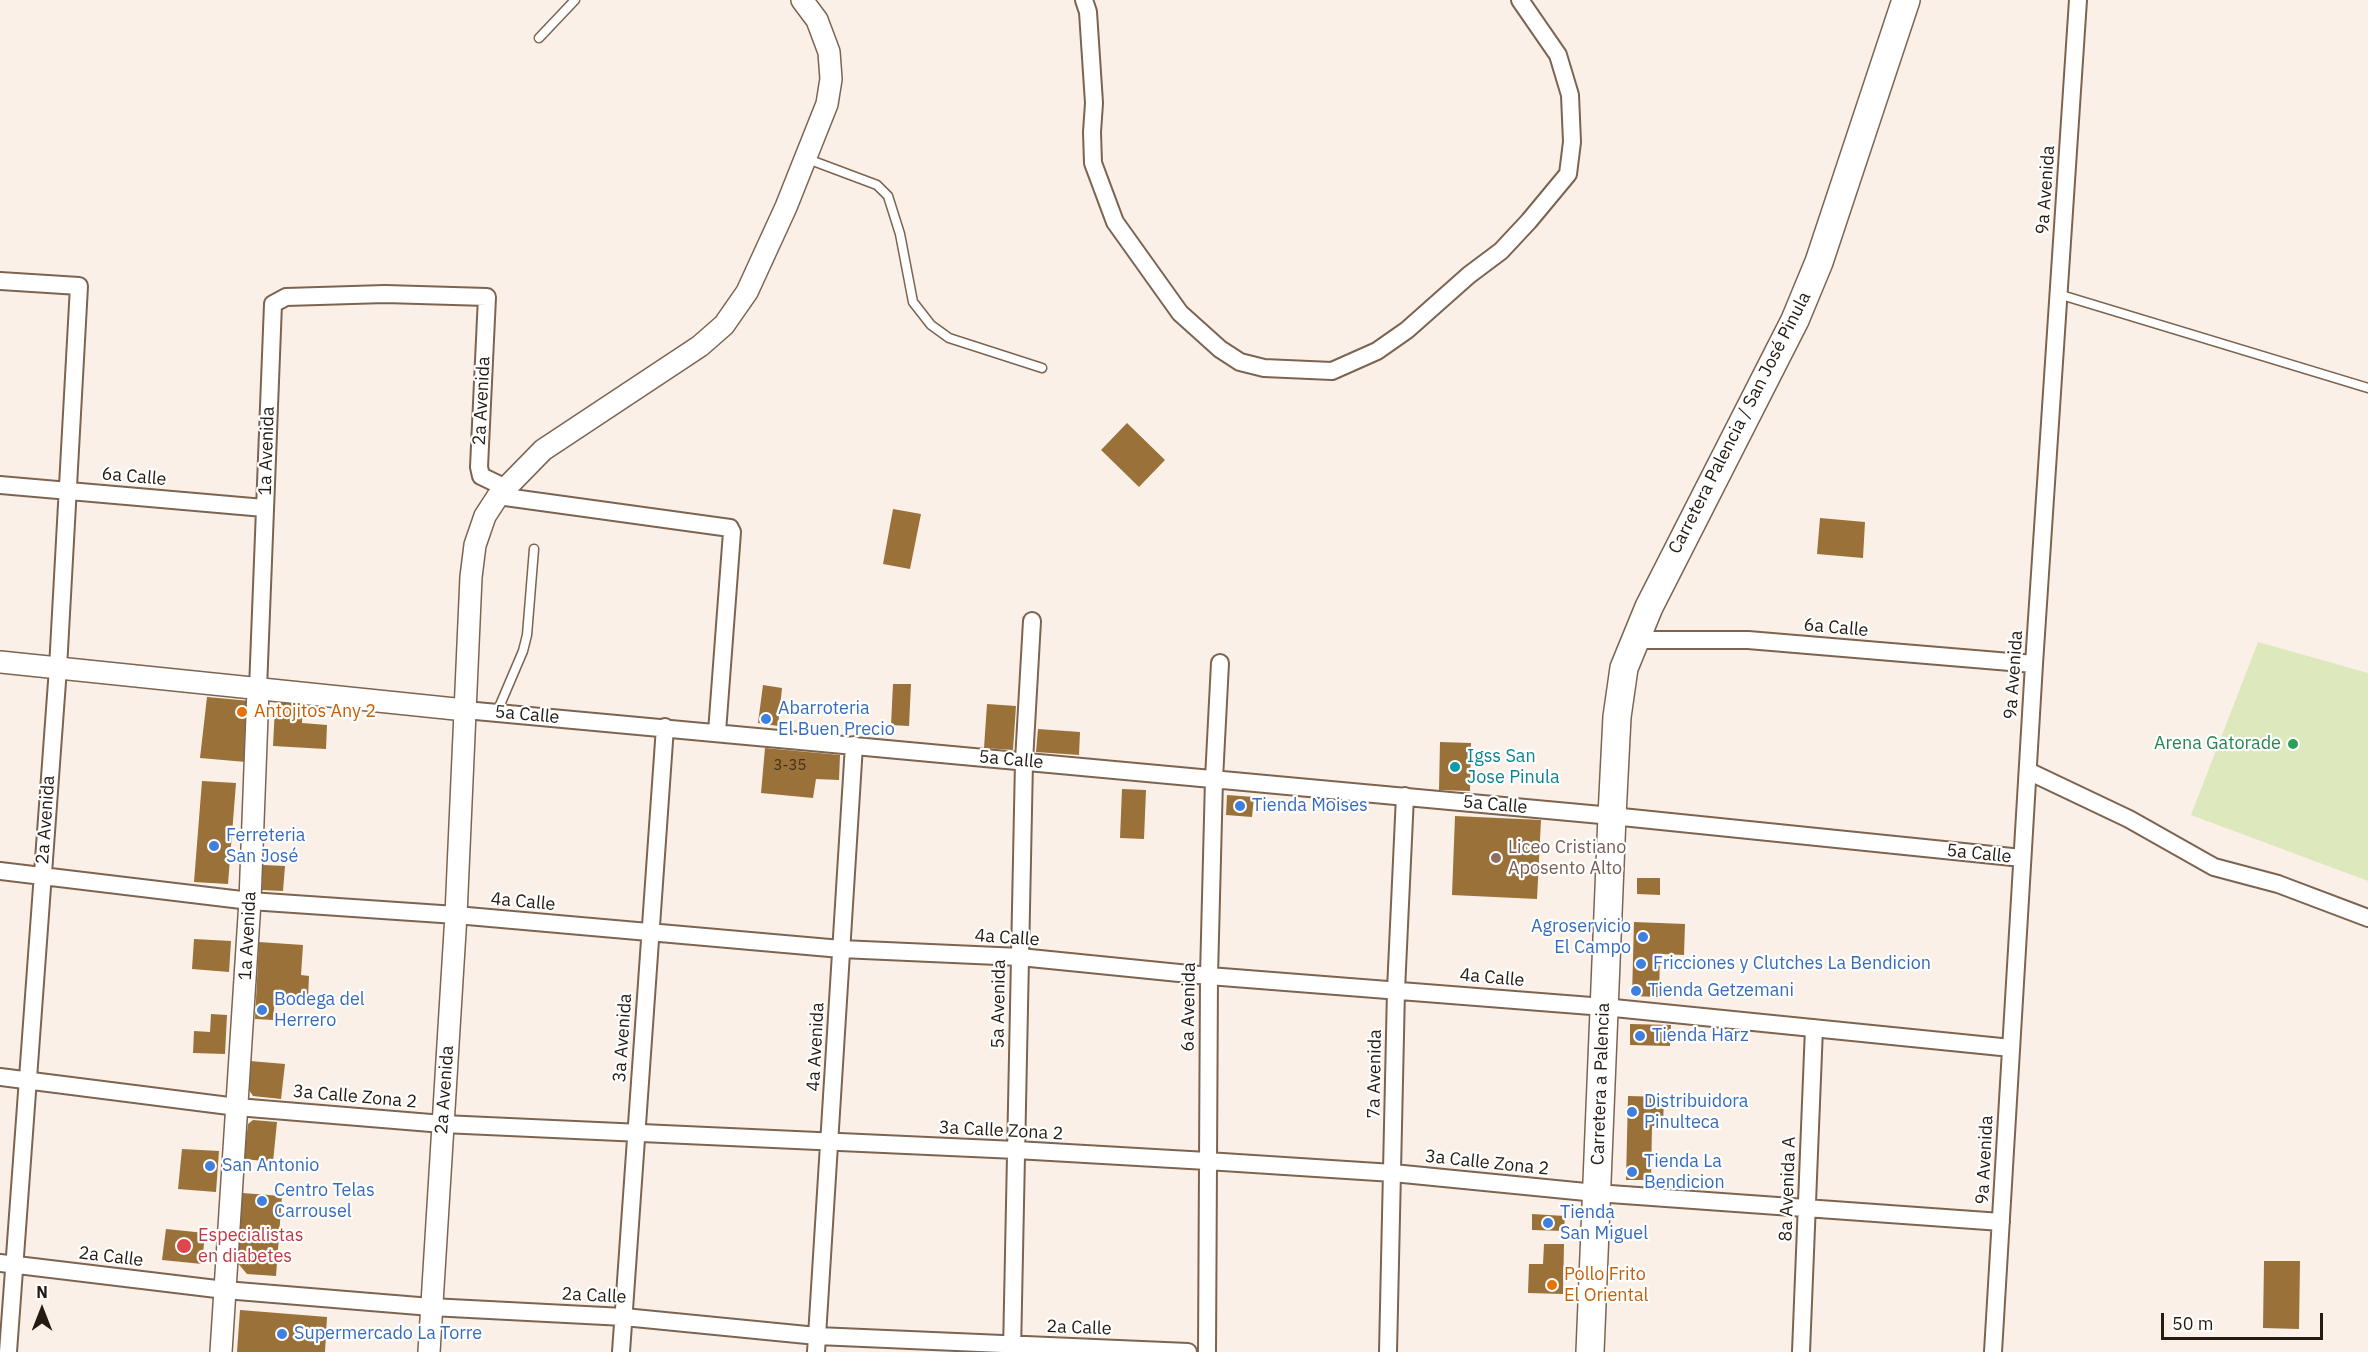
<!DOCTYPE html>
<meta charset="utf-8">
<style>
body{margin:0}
#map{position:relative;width:2368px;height:1352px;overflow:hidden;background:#fbf0e7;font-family:"IBM Plex Sans",sans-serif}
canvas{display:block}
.north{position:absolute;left:12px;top:1280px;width:60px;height:60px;-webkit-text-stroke:4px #fff;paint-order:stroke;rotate:0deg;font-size:16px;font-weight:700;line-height:24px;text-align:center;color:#241b12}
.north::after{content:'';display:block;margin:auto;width:21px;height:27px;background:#241b12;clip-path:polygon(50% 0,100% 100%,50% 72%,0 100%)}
.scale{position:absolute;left:2161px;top:1313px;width:162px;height:27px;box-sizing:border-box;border:3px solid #241b12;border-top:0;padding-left:8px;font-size:18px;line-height:21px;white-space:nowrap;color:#241b12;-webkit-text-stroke:4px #fff;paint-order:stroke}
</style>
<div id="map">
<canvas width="2368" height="1352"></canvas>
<div class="north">N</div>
<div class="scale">50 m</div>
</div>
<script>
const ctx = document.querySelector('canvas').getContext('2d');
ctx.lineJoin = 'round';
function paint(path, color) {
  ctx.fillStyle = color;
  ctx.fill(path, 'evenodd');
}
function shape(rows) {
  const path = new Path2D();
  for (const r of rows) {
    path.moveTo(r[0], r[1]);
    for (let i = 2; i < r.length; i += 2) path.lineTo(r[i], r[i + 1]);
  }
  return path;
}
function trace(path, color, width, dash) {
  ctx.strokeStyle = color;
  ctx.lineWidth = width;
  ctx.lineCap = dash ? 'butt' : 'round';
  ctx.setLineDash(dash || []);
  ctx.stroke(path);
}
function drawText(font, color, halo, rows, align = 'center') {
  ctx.font = font + ' "IBM Plex Sans",sans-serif';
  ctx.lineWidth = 4.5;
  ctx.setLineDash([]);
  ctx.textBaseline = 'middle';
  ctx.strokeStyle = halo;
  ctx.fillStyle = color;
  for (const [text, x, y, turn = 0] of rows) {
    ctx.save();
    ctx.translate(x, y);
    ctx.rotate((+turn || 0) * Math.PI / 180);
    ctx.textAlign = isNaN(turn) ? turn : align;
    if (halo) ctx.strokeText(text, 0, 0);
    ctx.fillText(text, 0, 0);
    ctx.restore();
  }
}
paint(shape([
 [2258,642,2368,673,2368,881,2191,815]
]), '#dde8bd');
paint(shape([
 [1127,423,1165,460,1139,487,1101,450],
 [893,509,921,514,910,569,883,564],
 [1820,518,1865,522,1863,558,1817,554],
 [893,684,911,684,909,726,891,725],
 [763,685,782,688,778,726,758,723],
 [207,697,251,701,246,762,200,758],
 [282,701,303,702,302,723,327,725,326,749,273,746,275,707],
 [987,704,1016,706,1013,750,984,748],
 [1038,729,1080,732,1079,755,1036,752],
 [1440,742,1471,743,1470,791,1439,790],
 [765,748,840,755,839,780,816,779,813,798,761,793],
 [202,781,236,783,228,884,194,882],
 [1122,789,1146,790,1144,839,1120,838],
 [1227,795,1254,797,1252,817,1226,815],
 [1455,816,1541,820,1537,899,1452,895],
 [263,865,285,866,283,891,262,890],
 [1637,878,1660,878,1660,895,1637,894],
 [1634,922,1685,924,1684,955,1660,954,1659,997,1632,996],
 [194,939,231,941,229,972,192,969],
 [259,942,303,945,301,975,309,976,308,999,275,997,273,1020,255,1019],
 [211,1014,227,1015,225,1054,193,1053,194,1031,210,1032],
 [1630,1024,1671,1025,1670,1046,1630,1045],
 [250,1061,285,1064,281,1099,253,1096,247,1087],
 [1628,1096,1664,1097,1663,1126,1652,1126,1651,1180,1626,1180],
 [253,1120,277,1122,273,1162,244,1159,248,1124],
 [182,1149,219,1151,216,1192,178,1189],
 [242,1193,282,1196,276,1276,247,1274,236,1261],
 [1532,1214,1565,1216,1564,1231,1532,1230],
 [166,1229,205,1233,202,1264,162,1260],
 [1544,1244,1564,1244,1563,1294,1528,1293,1529,1264,1543,1264],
 [2264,1261,2300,1261,2299,1329,2263,1328],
 [240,1310,327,1317,325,1352,237,1352]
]), '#9a7138');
const service = shape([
 [539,38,575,0],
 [805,158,877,185,888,196,900,234,913,302,931,325,949,338,1042,368],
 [2058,294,2368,388],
 [497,712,523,651,527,635,534,549]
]);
const minor = shape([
 [1084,0,1088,12,1094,103,1092,132,1093,163,1115,222,1180,313,1220,349,1240,362,1264,368,1332,371,1377,351,1407,330,1469,275,1501,251,1529,221,1568,174,1572,142,1570,95,1558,55,1520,0],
 [0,281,79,286,58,668,8,1352],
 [0,485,264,508],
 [498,496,730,528,732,532,717,732],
 [1635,640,1748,640,2034,664],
 [258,689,273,304,286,297,385,294,487,297,479,467,481,476,506,488],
 [465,710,1612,816,2022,858],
 [2028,771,2129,819,2214,867,2278,884,2368,918],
 [0,871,250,901,456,915,841,949,1020,957,1209,976,1604,1007,2011,1048],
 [0,1077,237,1107,443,1124,1016,1150,1207,1161,1393,1173,1596,1193,2001,1222],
 [0,1263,225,1290,431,1307,624,1317,817,1336,1188,1352],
 [621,1352,665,727],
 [816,1352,854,745],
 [1012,1352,1024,761,1032,621],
 [1207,1352,1209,976,1214,779,1220,663],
 [1388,1352,1396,990,1405,796],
 [1801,1352,1814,1028],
 [1993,1352,2034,664,2078,0]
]);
const tertiary = shape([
 [0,662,465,710],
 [221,1352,250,901,258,689],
 [429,1352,456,915,471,577,475,545,485,516,498,496,543,450,700,346,724,325,747,292,786,207,827,104,831,79,829,52,817,20,802,0]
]);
const primary = shape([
 [1590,1352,1612,816,1617,717,1624,668,1649,607,1795,320,1819,262,1906,0]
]);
trace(service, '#7c6450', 11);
trace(minor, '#7c6450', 20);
trace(tertiary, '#7c6450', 24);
trace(primary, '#7c6450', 30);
trace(service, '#fff', 8);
trace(minor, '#fff', 16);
trace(tertiary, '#fff', 21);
trace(primary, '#fff', 27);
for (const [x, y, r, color] of [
 [242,712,6,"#e8710a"],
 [766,719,6,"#3f7fe0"],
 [2293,744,6,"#2e9e5b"],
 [1455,767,6,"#0f9aa8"],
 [1240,806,6,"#3f7fe0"],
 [214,846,6,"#3f7fe0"],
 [1496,858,6,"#8d6e63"],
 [1643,937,6,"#3f7fe0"],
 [1641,964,6,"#3f7fe0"],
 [1636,991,6,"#3f7fe0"],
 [262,1010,6,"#3f7fe0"],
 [1640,1036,6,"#3f7fe0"],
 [1632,1112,6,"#3f7fe0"],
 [210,1166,6,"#3f7fe0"],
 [1632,1172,6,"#3f7fe0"],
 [262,1201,6,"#3f7fe0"],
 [1548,1223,6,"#3f7fe0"],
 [184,1246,8,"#e0444e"],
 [1552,1285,6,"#e8710a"],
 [282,1334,6,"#3f7fe0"]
]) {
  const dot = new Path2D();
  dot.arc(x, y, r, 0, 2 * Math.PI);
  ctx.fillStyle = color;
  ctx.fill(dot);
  trace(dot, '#fff', 2);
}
drawText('15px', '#42301c', null, [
 ["3-35",790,766]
]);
drawText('18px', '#241b12', '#fff', [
 ["9a Avenida",2046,190,-86],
 ["2a Avenida",482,401,-87],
 ["Carretera Palencia / San José Pinula",1740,423,-63],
 ["1a Avenida",267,451,-88],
 ["6a Calle",134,477,5],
 ["6a Calle",1836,628,5],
 ["9a Avenida",2014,675,-86],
 ["5a Calle",527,715,5],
 ["5a Calle",1011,760,5],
 ["5a Calle",1495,805,5],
 ["2a Avenida",46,820,-86],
 ["5a Calle",1979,854,6],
 ["4a Calle",523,902,5],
 ["1a Avenida",248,936,-87],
 ["4a Calle",1007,938,4],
 ["4a Calle",1492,978,5],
 ["5a Avenida",999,1004,-89],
 ["6a Avenida",1189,1007,-89],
 ["3a Avenida",623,1038,-86],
 ["4a Avenida",816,1047,-87],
 ["7a Avenida",1375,1074,-89],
 ["Carretera a Palencia",1601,1084,-88],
 ["2a Avenida",445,1090,-86],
 ["3a Calle Zona 2",355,1097,5],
 ["3a Calle Zona 2",1001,1131,3],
 ["9a Avenida",1985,1160,-87],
 ["3a Calle Zona 2",1487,1163,6],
 ["8a Avenida A",1788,1189,-88],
 ["2a Calle",111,1257,7],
 ["2a Calle",594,1296,3],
 ["2a Calle",1079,1328,2]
]);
drawText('18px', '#366cbe', '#fff', [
 ["Abarroteria",778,709],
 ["El Buen Precio",778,730],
 ["Tienda Moises",1252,806],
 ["Ferreteria",226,836],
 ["San José",226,857],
 ["Agroservicio",1631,927,"right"],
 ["El Campo",1631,948,"right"],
 ["Fricciones y Clutches La Bendicion",1653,964],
 ["Tienda Getzemani",1648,991],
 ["Bodega del",274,1000],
 ["Herrero",274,1021],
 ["Tienda Harz",1652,1036],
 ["Distribuidora",1644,1102],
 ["Pinulteca",1644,1123],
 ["Tienda La",1644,1162],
 ["Bendicion",1644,1183],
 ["San Antonio",222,1166],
 ["Centro Telas",274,1191],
 ["Carrousel",274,1212],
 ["Tienda",1560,1213],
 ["San Miguel",1560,1234],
 ["Supermercado La Torre",294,1334]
], 'left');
drawText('18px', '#c56008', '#fff', [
 ["Antojitos Any 2",254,712],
 ["Pollo Frito",1564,1275],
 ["El Oriental",1564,1296]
], 'left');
drawText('18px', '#27864d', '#fff', [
 ["Arena Gatorade",2281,744]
], 'right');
drawText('18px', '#0d838f', '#fff', [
 ["Igss San",1467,757],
 ["Jose Pinula",1467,778]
], 'left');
drawText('18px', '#785e54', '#fff', [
 ["Liceo Cristiano",1508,848],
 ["Aposento Alto",1508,869]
], 'left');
drawText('18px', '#be3a42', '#fff', [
 ["Especialistas",198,1236],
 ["en diabetes",198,1257]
], 'left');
</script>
